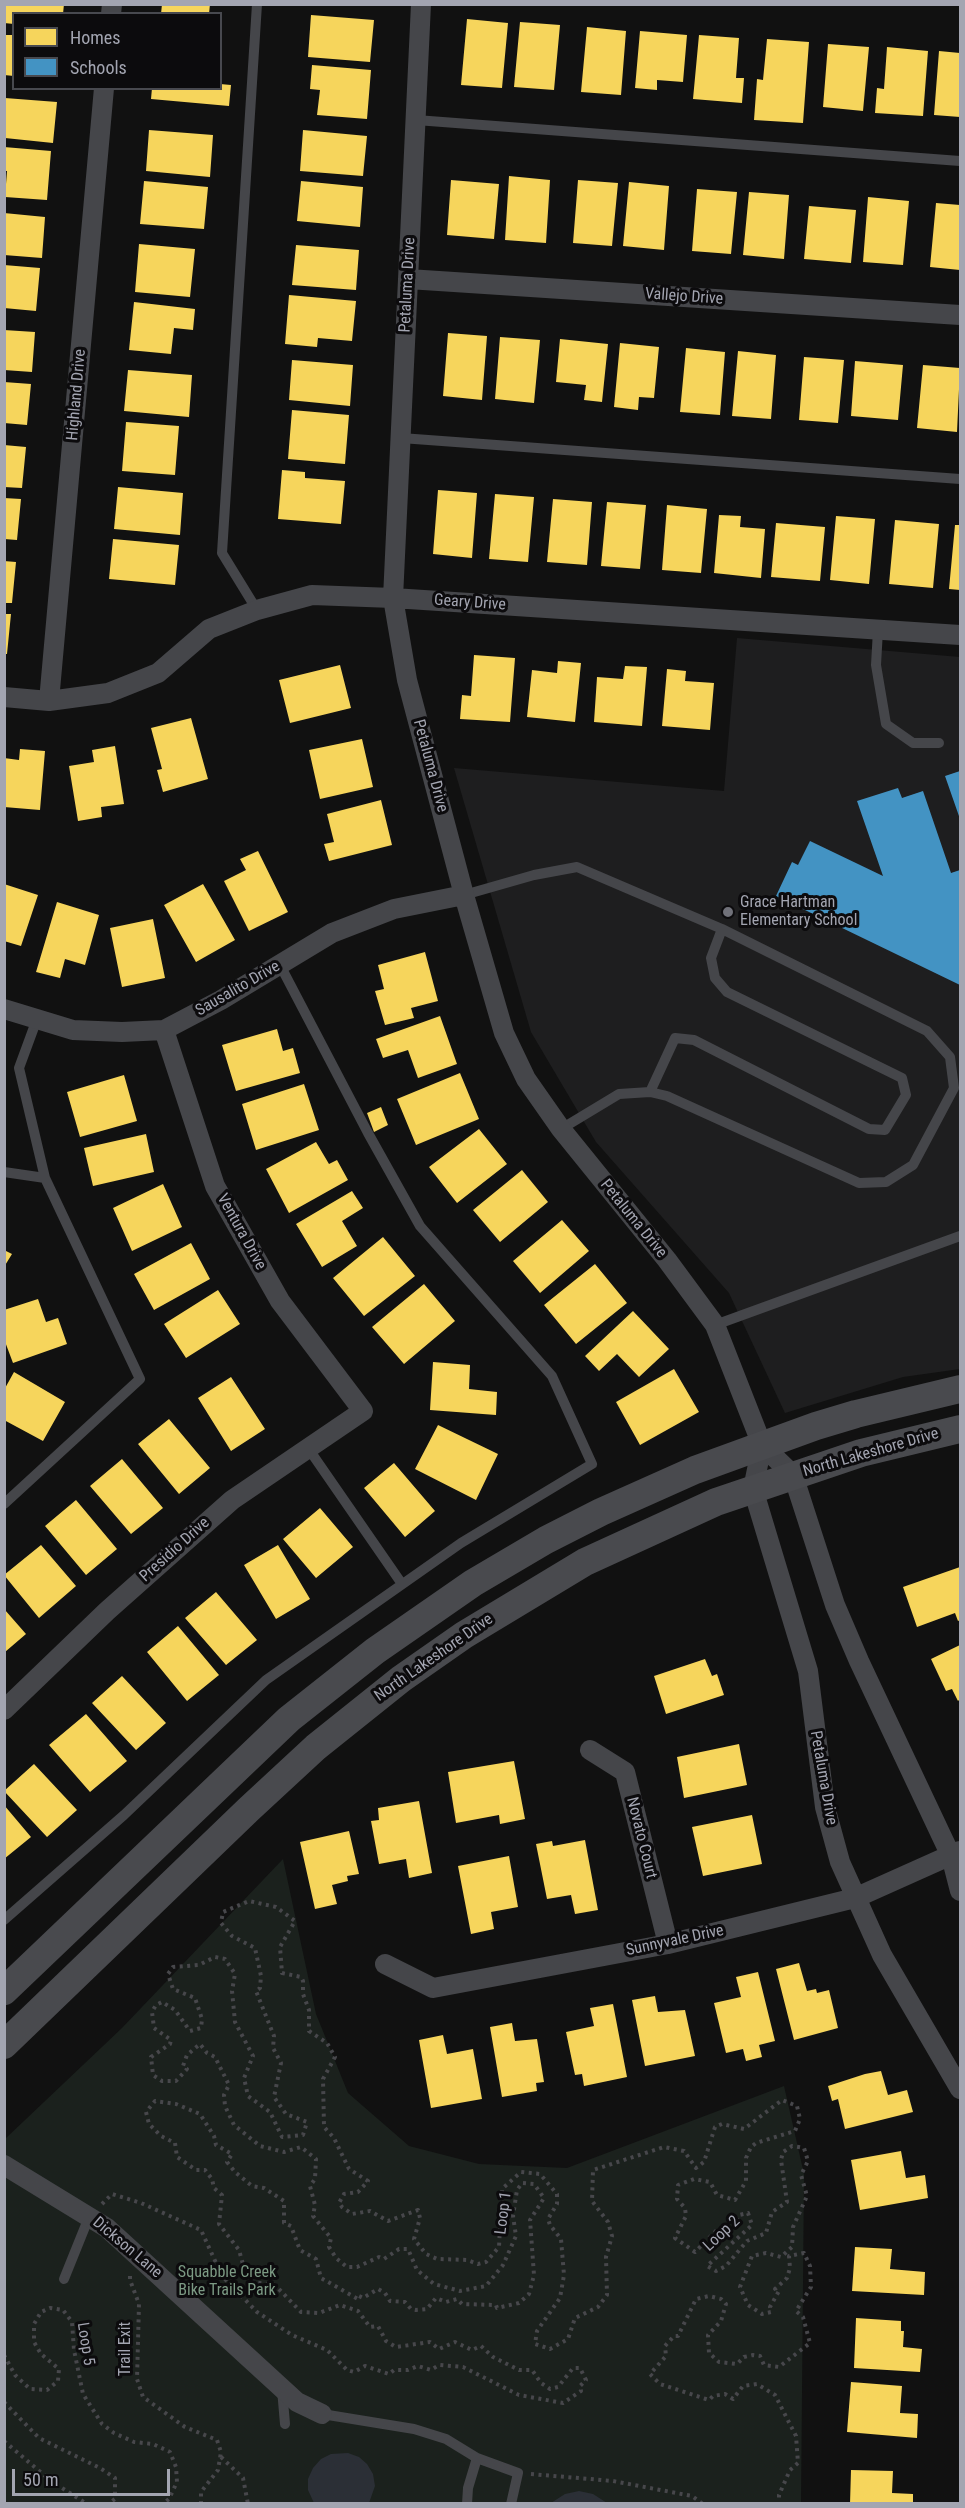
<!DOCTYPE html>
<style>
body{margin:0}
#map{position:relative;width:965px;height:2508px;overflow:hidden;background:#111;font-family:"Roboto Condensed",sans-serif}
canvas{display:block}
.frame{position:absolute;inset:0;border:6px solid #a3a5b1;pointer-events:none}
.legend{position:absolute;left:12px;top:12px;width:210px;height:78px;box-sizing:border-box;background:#0c0b0d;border:2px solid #48494f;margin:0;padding:8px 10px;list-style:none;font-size:18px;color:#a3a5b1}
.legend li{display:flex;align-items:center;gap:12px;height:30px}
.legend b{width:30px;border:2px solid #48494f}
.scale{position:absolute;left:12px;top:2469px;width:158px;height:27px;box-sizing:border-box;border:3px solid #a3a5b1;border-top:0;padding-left:8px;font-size:18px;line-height:21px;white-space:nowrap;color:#a3a5b1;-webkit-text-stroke:4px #0c0b0d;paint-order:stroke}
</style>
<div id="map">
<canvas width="965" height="2508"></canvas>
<div class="frame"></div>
<ul class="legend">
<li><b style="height:16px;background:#f6d55c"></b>Homes</li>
<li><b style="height:16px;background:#4393c3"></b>Schools</li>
</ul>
<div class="scale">50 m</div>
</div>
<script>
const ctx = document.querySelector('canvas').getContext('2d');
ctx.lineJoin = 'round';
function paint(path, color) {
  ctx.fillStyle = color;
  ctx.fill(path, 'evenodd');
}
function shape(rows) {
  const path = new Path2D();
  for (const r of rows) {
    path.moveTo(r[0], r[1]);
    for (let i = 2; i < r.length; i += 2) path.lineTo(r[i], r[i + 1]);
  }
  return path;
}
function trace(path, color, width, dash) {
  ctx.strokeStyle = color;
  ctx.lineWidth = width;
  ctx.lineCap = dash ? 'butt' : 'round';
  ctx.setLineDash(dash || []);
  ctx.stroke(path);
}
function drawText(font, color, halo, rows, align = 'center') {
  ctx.font = font + ' "Roboto Condensed",sans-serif';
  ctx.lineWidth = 6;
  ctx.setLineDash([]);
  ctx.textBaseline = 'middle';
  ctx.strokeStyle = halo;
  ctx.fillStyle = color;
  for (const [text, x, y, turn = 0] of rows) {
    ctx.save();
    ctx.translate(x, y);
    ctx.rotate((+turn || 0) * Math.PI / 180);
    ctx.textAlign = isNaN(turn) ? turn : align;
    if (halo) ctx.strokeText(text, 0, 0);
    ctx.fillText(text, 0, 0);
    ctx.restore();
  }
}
paint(shape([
 [737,638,960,657,960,1369,903,1377,785,1413,729,1293,596,1142,531,1032,454,768,724,791]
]), '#1e1e1f');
paint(shape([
 [283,1859,316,2014,348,2093,409,2146,479,2164,567,2168,784,2086,804,2174,801,2503,5,2504,5,2139,122,2028]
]), '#1b211d');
paint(shape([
 [348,2453,359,2457,367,2464,373,2474,375,2486,369,2503,314,2503,308,2490,308,2479,313,2468,321,2459,331,2454],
 [579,2491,593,2494,607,2503,551,2503,565,2494]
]), '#2b2f36');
paint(shape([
 [4,4,64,4,63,14,14,14,14,24,4,23],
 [162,4,210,4,209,14,161,14],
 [311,15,374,20,370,62,308,57],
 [467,19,508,23,502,88,461,85],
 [520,22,560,25,554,90,514,87],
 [587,27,626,31,621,95,581,92],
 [640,31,687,35,683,82,657,80,657,90,635,88],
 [4,35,14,35,14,76,4,75],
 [699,35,739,38,736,78,744,78,742,103,693,99],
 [767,39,809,42,803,123,754,120,757,79,763,80],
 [828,44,869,47,863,111,823,107],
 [887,47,928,51,923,116,875,113,877,88,884,89],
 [939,51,960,53,960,117,934,115],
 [312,65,371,70,367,119,317,115,320,90,310,89],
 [220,84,231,85,229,106,151,99,152,88,220,88],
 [5,98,57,102,53,143,5,138],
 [149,130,213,135,210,177,146,171],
 [303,130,367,136,363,176,300,171],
 [4,147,51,151,47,200,5,197,7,171,4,171],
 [509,176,550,180,546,243,505,240],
 [451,180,499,184,494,239,447,235],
 [578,180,618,183,612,246,573,243],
 [144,181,208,187,204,229,140,224],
 [301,181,363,187,360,227,297,221],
 [629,182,669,186,664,250,623,246],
 [697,189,737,192,731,254,692,251],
 [749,192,789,195,784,259,743,255],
 [868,197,909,201,903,265,863,262],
 [936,203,960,205,960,270,930,267],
 [809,206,856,210,851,263,804,259],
 [4,213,45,217,42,258,4,255],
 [139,244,195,249,190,297,135,292],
 [296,245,359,250,356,290,292,285],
 [4,265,40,268,36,311,4,308],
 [289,295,356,301,352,341,318,338,317,347,285,344],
 [134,302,195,309,193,330,174,328,171,354,129,350],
 [4,330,35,332,32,372,4,370],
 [448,333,487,336,482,400,443,396],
 [500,337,540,340,534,403,495,399],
 [560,339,608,344,602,402,584,400,586,385,556,382],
 [620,343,659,347,654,398,639,397,638,410,614,407],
 [686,348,725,352,720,415,680,412],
 [738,351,776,355,771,419,732,416],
 [804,357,844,360,838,423,799,420],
 [292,360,353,365,350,406,289,400],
 [855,361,903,365,898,420,851,416],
 [923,365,960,368,957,432,917,428],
 [128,370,192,375,189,417,124,411],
 [4,382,31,384,27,425,4,423],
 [292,410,349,415,345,464,288,459],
 [126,422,179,426,175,475,122,471],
 [4,445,26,447,22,488,4,487],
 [282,470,305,472,305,478,345,481,341,524,278,519],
 [118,487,183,493,180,535,114,529],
 [438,490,477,493,472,558,433,554],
 [495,494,534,497,528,562,489,559],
 [4,498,21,499,17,540,4,539],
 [553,499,592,502,587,565,547,562],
 [607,502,646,505,640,569,601,566],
 [667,505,707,509,701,573,662,570],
 [719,515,741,516,740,527,765,529,761,578,714,573],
 [836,516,875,519,869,584,830,580],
 [895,520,939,524,933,588,889,584],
 [776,523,825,527,820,581,771,577],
 [955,525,960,525,960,590,949,589],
 [113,539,179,545,175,585,109,579],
 [4,561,16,562,12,603,4,603],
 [4,614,11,614,7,654,4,654],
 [474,655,515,658,510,722,460,719,462,695,471,696],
 [558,661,581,663,575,722,527,717,532,670,557,673],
 [340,665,351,708,290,723,279,680],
 [625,666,647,667,642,726,594,722,597,677,623,679],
 [667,669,686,671,685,681,714,683,710,730,662,726],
 [191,718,208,779,163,792,157,770,162,769,151,728],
 [362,739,373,787,320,799,309,750],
 [115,746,124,804,101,807,102,817,78,821,69,766,94,762,92,750],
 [20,749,45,751,40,810,4,807,4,758,19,760],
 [381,800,392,845,329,861,324,844,334,842,327,814],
 [258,851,288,912,249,931,224,881,246,870,240,859],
 [4,884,38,895,21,946,4,941],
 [203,884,235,940,196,962,164,905],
 [57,902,99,915,85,965,65,959,60,978,36,972],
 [153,919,165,978,122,987,110,928],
 [425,952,438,1001,411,1008,414,1018,385,1025,375,991,384,989,378,965],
 [440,1016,457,1064,418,1078,408,1050,383,1058,376,1039],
 [277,1029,283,1051,293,1048,300,1073,236,1091,222,1045],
 [460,1073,479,1119,416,1145,397,1099],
 [124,1075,137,1121,80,1137,67,1092],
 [304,1084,319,1130,256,1150,242,1104],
 [381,1107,388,1125,374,1132,367,1113],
 [479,1129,507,1164,457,1203,429,1167],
 [146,1134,154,1172,93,1186,84,1148],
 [316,1142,329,1164,337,1160,348,1180,289,1213,266,1169],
 [522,1170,548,1202,500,1242,473,1210],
 [163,1184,182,1227,132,1251,113,1208],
 [352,1191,363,1208,342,1221,357,1246,322,1267,296,1224],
 [562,1220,589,1251,540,1293,513,1261],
 [383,1237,415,1276,364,1316,333,1278],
 [191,1243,210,1279,154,1310,134,1274],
 [4,1250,12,1254,4,1267],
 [595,1264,627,1303,576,1344,544,1305],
 [424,1284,455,1321,404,1364,372,1327],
 [218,1290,240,1324,186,1358,164,1324],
 [38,1299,46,1322,58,1318,67,1344,13,1363,4,1339,4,1310],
 [633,1311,669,1349,639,1377,617,1354,599,1371,585,1356],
 [433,1362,470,1365,469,1389,497,1392,496,1415,430,1410],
 [674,1369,699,1412,640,1445,616,1402],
 [14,1372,65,1402,43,1441,4,1420,4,1390],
 [231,1377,265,1429,231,1451,198,1398],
 [169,1419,210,1468,179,1494,138,1444],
 [438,1425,498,1454,476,1500,415,1469],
 [122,1459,163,1508,131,1534,90,1486],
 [394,1463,435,1511,405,1537,364,1488],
 [76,1500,117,1549,86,1575,45,1526],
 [320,1508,353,1547,316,1578,283,1539],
 [41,1545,76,1586,39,1618,4,1575],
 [278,1545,310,1599,276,1619,244,1565],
 [960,1567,960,1620,958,1621,955,1613,917,1627,903,1587],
 [216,1592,257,1640,226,1665,185,1618],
 [5,1610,26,1634,5,1652],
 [178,1626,219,1675,187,1701,147,1652],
 [960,1645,960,1699,958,1701,952,1689,946,1691,931,1659],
 [705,1659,712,1676,717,1674,724,1695,666,1714,654,1676],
 [122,1676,166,1723,136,1750,92,1703],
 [86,1714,127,1761,90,1792,49,1745],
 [739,1744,747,1785,684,1798,677,1757],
 [514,1761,525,1819,500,1824,499,1815,456,1823,448,1772],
 [34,1764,77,1810,47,1837,4,1791],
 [419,1801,432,1873,409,1878,406,1859,379,1864,371,1821,379,1820,378,1808],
 [4,1805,31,1837,4,1859],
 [752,1815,762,1864,703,1876,692,1827],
 [349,1831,359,1874,347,1876,348,1881,332,1885,337,1904,315,1909,300,1842],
 [585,1840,598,1910,575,1914,571,1895,547,1899,536,1844,552,1841,553,1846],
 [509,1856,518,1907,491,1912,494,1929,471,1934,458,1866],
 [799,1963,807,1991,816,1989,817,1993,829,1990,838,2028,794,2040,776,1969],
 [758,1972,775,2041,759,2045,762,2057,746,2061,743,2049,726,2053,714,2003,741,1997,736,1977],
 [655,1996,658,2012,685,2010,695,2056,645,2066,632,2000],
 [613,2004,627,2077,584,2086,582,2074,575,2075,566,2032,594,2026,590,2008],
 [512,2023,515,2041,537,2039,544,2082,536,2083,537,2091,502,2097,490,2027],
 [443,2035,447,2054,473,2049,482,2099,431,2108,419,2040],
 [881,2071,888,2095,907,2090,913,2112,845,2129,838,2099,832,2101,828,2086,865,2074],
 [901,2151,906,2178,925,2175,928,2198,860,2210,851,2160],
 [855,2247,892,2249,890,2269,925,2272,924,2295,852,2291],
 [856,2318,901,2321,901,2331,904,2331,903,2347,922,2349,920,2372,854,2368],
 [851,2382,902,2386,900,2413,918,2414,917,2438,847,2432],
 [851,2470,893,2471,892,2493,913,2494,913,2504,850,2504]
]), '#f6d55c');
paint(shape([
 [960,771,960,819,945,776],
 [898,788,902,798,923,791,951,873,960,870,960,985,776,896,792,862,798,865,810,841,883,876,857,801]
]), '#4393c3');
trace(shape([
 [102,2204,112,2194,141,2203,201,2230,222,2276,257,2312,292,2335,327,2350,347,2370,354,2372,365,2366,389,2374,394,2370,408,2370,418,2366,431,2370,439,2365,463,2367,519,2395,563,2403,581,2391,580,2386,586,2380,580,2368,573,2368,558,2387,550,2389,541,2383,532,2370,519,2370,493,2357,481,2346,472,2350,455,2342,439,2349,430,2342,396,2347,386,2341,378,2326,370,2327,358,2311,340,2305,319,2313,301,2312,275,2285,253,2282,244,2268,239,2250,219,2224,222,2195,214,2188,212,2179,205,2170,196,2170,177,2157,175,2143,161,2136,149,2124,146,2112,155,2101,176,2104,200,2114,214,2136,216,2145,232,2154,227,2162,235,2172,252,2186,264,2188,284,2201,284,2223,291,2226,300,2250,316,2259,321,2278,358,2299,359,2296,363,2298,378,2289,385,2293,390,2301,405,2302,411,2309,416,2310,427,2309,436,2298,446,2302,457,2299,462,2304,496,2305,497,2308,519,2303,529,2294,534,2275,530,2220,544,2198,534,2184,522,2183,517,2190,513,2216,516,2236,503,2265,486,2286,460,2291,434,2284,417,2270,408,2249,399,2249,384,2259,379,2257,357,2267,347,2267,336,2258,329,2247,331,2238,313,2216,315,2205,310,2186,315,2179,316,2159,301,2147,284,2152,260,2146,234,2125,225,2106,224,2095,229,2085,215,2057,207,2053,200,2044,187,2055,183,2066,187,2069,176,2081,162,2081,153,2075,151,2057,170,2044,171,2040,154,2028,152,2012,156,2005,162,2002,175,2010,190,2031,201,2028,202,2019,195,1998,173,1989,168,1974,173,1967,199,1965,215,1957,225,1959,235,1974,232,1991,235,2022,253,2056,244,2078,248,2096,270,2112,282,2137,303,2135,307,2122,286,2114,274,2097,281,2063,273,2048,274,2036,256,1991,260,1988,261,1976,255,1948,232,1936,221,1923,223,1912,249,1901,276,1907,295,1921,280,1947,282,1973,301,1977,303,1981,303,1994,309,2010,309,2031,327,2043,335,2057,323,2079,324,2127,334,2138,349,2169,368,2181,358,2192,344,2194,339,2203,342,2207,352,2214,370,2211,388,2221,418,2210,420,2218,414,2239,426,2254,437,2259,467,2260,478,2264,486,2262,499,2247,502,2189,521,2172,540,2174,557,2194,557,2204,548,2219,550,2225,561,2239,564,2275,560,2298,537,2331,535,2344,550,2349,568,2339,575,2318,598,2307,607,2295,606,2257,612,2236,608,2222,592,2201,593,2170,664,2147,684,2151,696,2168,704,2162,715,2127,722,2124,744,2129,782,2100,797,2106,800,2119,795,2131,756,2143,751,2147,746,2158,746,2181,735,2200,717,2195,710,2182,694,2179,678,2185,677,2199,685,2208,686,2216,675,2238,695,2252,717,2230,724,2233,734,2227,739,2215,748,2213,752,2225,707,2266,716,2271,726,2266,747,2241,766,2233,772,2212,787,2202,781,2160,783,2152,792,2146,804,2148,808,2161,801,2175,807,2196,793,2227,792,2247,781,2257,766,2253,752,2256,740,2287,748,2305,762,2314,771,2312,770,2307,779,2291,775,2289,787,2278,790,2268,789,2256,804,2253,810,2266,811,2287,796,2311,803,2317,810,2343,779,2367,764,2365,760,2356,753,2355,744,2357,737,2364,719,2362,709,2353,708,2335,721,2321,726,2304,721,2299,709,2296,696,2299,678,2336,674,2336,665,2346,666,2356,650,2374,660,2384,709,2400,713,2396,725,2394,733,2399,743,2386,757,2384,775,2395,796,2436,798,2463,790,2470,779,2495,779,2504],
 [130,2276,130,2280,139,2304,137,2379,143,2397,185,2427,217,2440,221,2452,218,2470,201,2492,201,2504],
 [4,2355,15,2375,30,2389,47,2390,58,2381,59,2369,41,2354,34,2342,34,2324,41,2312,50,2308,63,2310,72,2322,74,2350,83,2394,102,2424,114,2433,134,2442,153,2444,170,2452,176,2467,177,2482,169,2499,163,2504],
 [4,2402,39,2438,100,2468,115,2478,115,2499,108,2504],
 [4,2441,51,2481,87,2504],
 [221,2457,243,2478,248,2504],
 [531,2474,613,2481,692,2496,703,2504]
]), '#47474b', 4, [3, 4.5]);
trace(shape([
 [257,4,222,553,257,610],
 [416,120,960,161],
 [401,438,960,479],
 [878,630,876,665,886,724,913,743,939,743],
 [464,895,534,875,577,867,722,929,927,1031,950,1057,954,1088,913,1165,886,1182,859,1183,667,1096,650,1092,619,1094,561,1129],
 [37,1019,19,1068,45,1178],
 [650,1092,675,1038,694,1040,869,1129,885,1130,906,1095,902,1078,727,992,715,978,711,958,722,929],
 [4,1172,45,1178,140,1379,4,1504],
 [715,1325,960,1236],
 [308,1448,402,1584],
 [4,1920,124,1815,266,1680,461,1543,592,1464,552,1376,420,1226,368,1133,280,965],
 [64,2279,89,2217],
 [282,2389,285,2424],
 [322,2414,414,2429,446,2439,477,2458,518,2473,511,2504],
 [467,2504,468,2488,477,2458]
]), '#45464a', 10);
trace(shape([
 [421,4,393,598,407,680,464,895,504,1033,526,1079,561,1129,667,1260,715,1325,762,1445,793,1475,835,1605,859,1661,951,1856,960,1891],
 [111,14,112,4],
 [408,279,960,315],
 [4,697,49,701,108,693,158,673,209,629,257,610,312,595,393,598,960,635],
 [49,701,104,88],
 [4,1009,73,1030,122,1032,164,1030,221,1000,332,933,394,909,464,895],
 [762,1445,753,1489,808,1671,825,1807,840,1862,882,1955,960,2089],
 [4,1710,107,1611,232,1500,363,1411,280,1301,215,1186,164,1030],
 [590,1750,625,1772,668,1944],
 [385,1964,433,1988,668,1944,855,1898,960,1851],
 [4,2165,107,2228,297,2402,322,2414]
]), '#45464a', 20);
trace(shape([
 [4,1991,289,1719,375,1651,473,1583,546,1540,601,1512,695,1470,816,1426,856,1414,960,1389],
 [4,2045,249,1809,316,1747,401,1679,464,1635,585,1562,716,1502,861,1453,960,1429]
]), '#494a4e', 28);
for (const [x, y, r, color] of [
 [728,912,6,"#707179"]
]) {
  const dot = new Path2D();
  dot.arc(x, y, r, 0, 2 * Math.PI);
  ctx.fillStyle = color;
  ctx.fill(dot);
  trace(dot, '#0c0b0d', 2);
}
drawText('16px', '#a3a5b1', '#0c0b0d', [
 ["Petaluma Drive",408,285,-87],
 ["Vallejo Drive",684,297,4],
 ["Highland Drive",77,395,-85],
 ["Geary Drive",470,603,4],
 ["Petaluma Drive",430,766,75],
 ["Sausalito Drive",238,989,-30],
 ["Petaluma Drive",633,1219,51],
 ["Ventura Drive",241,1232,61],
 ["North Lakeshore Drive",871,1453,-16],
 ["Presidio Drive",175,1550,-42],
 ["North Lakeshore Drive",434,1658,-35],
 ["Petaluma Drive",823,1778,80],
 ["Novato Court",641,1838,76],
 ["Sunnyvale Drive",675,1941,-12],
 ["Loop 1",504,2213,-83],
 ["Loop 2",722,2234,-43],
 ["Dickson Lane",127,2248,40],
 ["Loop 5",85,2344,81],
 ["Trail Exit",126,2349,-90]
]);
drawText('16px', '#a3a5b1', '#0c0b0d', [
 ["Grace Hartman",740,903],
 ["Elementary School",740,921]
], 'left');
drawText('16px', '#7c9a84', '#0c0b0d', [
 ["Squabble Creek",227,2273],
 ["Bike Trails Park",227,2291]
]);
</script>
